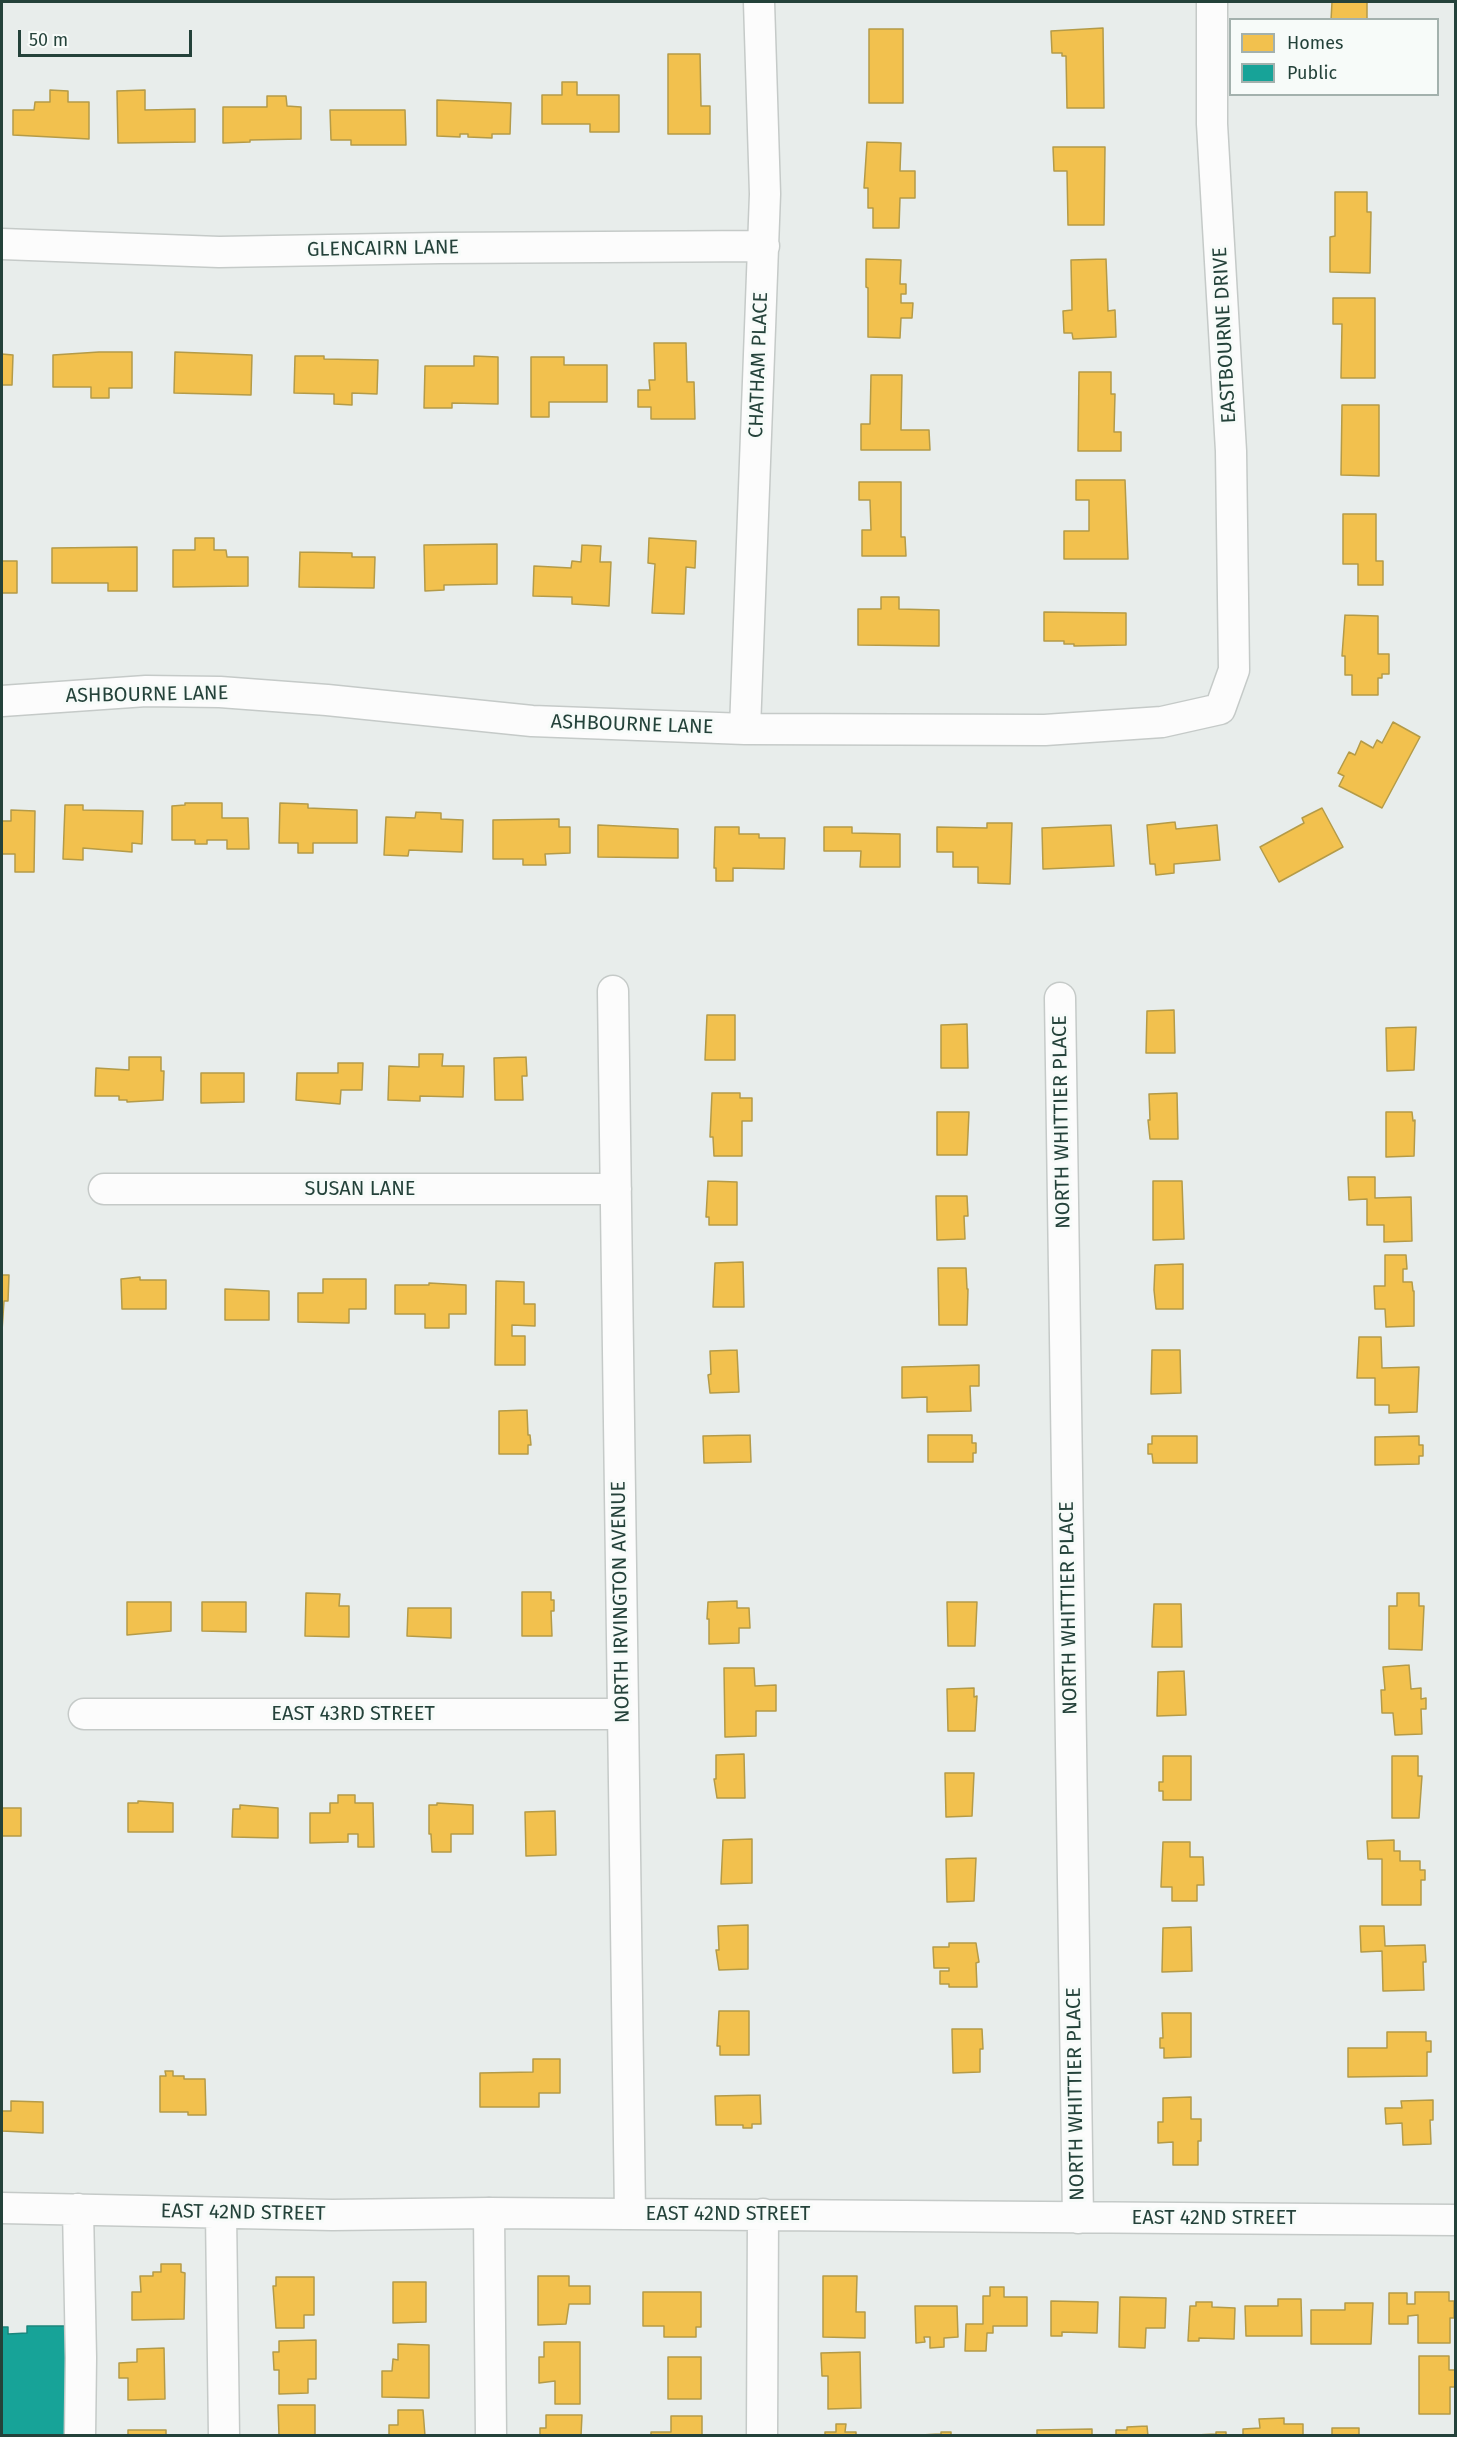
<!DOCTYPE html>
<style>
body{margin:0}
#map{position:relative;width:1457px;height:2437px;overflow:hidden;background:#e8edeb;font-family:"Fira Sans",sans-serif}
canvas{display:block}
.frame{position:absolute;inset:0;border:3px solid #24423a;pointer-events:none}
.legend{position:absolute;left:1229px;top:18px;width:210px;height:78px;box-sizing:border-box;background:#f7fbf9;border:2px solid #a3b1ad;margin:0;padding:8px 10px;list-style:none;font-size:18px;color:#24423a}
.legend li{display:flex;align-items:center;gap:12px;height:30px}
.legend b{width:30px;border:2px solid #a3b1ad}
.scale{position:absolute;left:18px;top:30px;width:174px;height:27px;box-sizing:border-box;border:3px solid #24423a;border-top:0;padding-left:8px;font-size:18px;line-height:21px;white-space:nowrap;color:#24423a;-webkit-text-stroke:4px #f7fbf9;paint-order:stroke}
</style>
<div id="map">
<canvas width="1457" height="2437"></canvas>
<div class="frame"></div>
<ul class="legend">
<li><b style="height:16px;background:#f2c14e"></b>Homes</li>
<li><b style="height:16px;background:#17a398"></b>Public</li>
</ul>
<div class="scale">50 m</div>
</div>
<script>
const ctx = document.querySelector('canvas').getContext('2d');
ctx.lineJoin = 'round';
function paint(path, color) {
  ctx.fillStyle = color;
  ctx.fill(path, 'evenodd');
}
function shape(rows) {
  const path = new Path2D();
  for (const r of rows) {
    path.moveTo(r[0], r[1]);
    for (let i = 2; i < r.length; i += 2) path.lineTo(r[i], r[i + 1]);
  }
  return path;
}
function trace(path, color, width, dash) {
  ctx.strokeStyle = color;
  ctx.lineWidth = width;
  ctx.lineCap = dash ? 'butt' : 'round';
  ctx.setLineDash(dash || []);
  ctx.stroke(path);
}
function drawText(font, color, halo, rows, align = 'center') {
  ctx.font = font + ' "Fira Sans",sans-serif';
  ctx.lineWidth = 6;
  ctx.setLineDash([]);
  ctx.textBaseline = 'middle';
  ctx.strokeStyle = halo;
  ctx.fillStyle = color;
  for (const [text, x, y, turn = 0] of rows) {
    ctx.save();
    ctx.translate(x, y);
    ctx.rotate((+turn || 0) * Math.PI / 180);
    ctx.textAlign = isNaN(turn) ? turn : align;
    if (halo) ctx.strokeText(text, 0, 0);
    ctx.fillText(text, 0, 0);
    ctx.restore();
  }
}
const homes = shape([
 [1332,2,1367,2,1367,20,1331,20,1332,2],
 [1103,28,1104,108,1067,108,1066,56,1062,56,1062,53,1052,53,1051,31,1103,28],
 [869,29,903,29,903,103,869,103,869,29],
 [668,54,700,54,701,106,710,106,710,134,668,134,668,54],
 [562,82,577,82,577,95,619,95,619,132,590,132,590,124,542,124,542,95,562,95,562,82],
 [50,90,68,91,68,102,89,102,89,139,13,135,13,110,34,110,35,102,50,102,50,90],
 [145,90,145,110,195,109,195,142,118,143,117,91,145,90],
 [267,96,286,96,287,106,301,107,301,139,250,140,250,142,223,143,223,107,267,107,267,96],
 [437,100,511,103,510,134,492,134,492,138,468,137,468,134,460,134,460,137,437,136,437,100],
 [330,110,405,110,406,145,351,145,351,140,331,140,330,110],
 [867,142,901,143,900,171,915,171,915,198,900,198,899,228,873,228,873,208,868,208,868,188,864,188,867,142],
 [1053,147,1105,147,1104,225,1068,225,1067,171,1054,171,1053,147],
 [1335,192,1367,192,1367,212,1371,212,1370,273,1330,272,1330,237,1335,236,1335,192],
 [866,259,901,260,900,284,906,284,906,294,901,294,901,303,913,303,912,318,901,318,900,338,868,337,868,288,866,287,866,259],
 [1106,259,1108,311,1115,310,1116,337,1073,339,1072,333,1064,333,1063,311,1072,310,1071,260,1106,259],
 [1333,298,1375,298,1375,378,1341,378,1342,324,1333,324,1333,298],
 [654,343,686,343,687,382,694,382,695,419,651,419,651,407,638,407,638,390,650,390,649,380,655,380,654,343],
 [99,352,132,352,132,388,109,388,109,398,91,398,91,387,53,387,53,355,99,352],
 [175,352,252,355,251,395,174,393,175,352],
 [2,354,13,355,12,385,2,385,2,354],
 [295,356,324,356,324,359,378,360,377,394,352,393,352,405,334,404,334,394,294,393,295,356],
 [474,356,498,357,498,404,452,403,452,408,424,408,425,366,474,366,474,356],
 [531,357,564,357,564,365,607,365,607,402,549,402,549,417,531,417,531,357],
 [1079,372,1111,372,1111,394,1115,394,1114,432,1121,432,1121,451,1078,451,1079,372],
 [871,375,902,375,901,430,929,430,930,450,861,450,861,424,870,424,871,375],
 [1342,405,1379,405,1379,476,1341,475,1342,405],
 [1076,480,1125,480,1128,559,1064,559,1064,531,1089,531,1089,500,1076,500,1076,480],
 [859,482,901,482,901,537,905,537,906,556,862,556,862,530,871,530,870,500,859,500,859,482],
 [1343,514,1376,514,1376,561,1383,561,1383,585,1358,585,1358,564,1343,564,1343,514],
 [195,538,214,538,214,550,226,550,227,557,248,557,248,586,173,587,173,550,195,550,195,538],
 [649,538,696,541,695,568,686,567,684,614,652,613,655,564,648,563,649,538],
 [497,544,497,584,444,585,444,590,425,591,424,545,497,544],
 [582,545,601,546,600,562,611,562,609,606,572,604,572,597,533,596,534,566,571,568,572,561,581,562,582,545],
 [137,547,137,591,108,591,108,583,52,583,52,548,137,547],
 [300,552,352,553,352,557,375,557,374,588,299,587,300,552],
 [2,561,17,561,17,593,2,593,2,561],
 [881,597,899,597,899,609,939,610,939,646,858,645,858,609,881,609,881,597],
 [1044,612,1126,613,1126,645,1074,646,1074,644,1064,644,1064,641,1044,641,1044,612],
 [1345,615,1378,616,1378,654,1389,654,1389,674,1382,674,1382,678,1378,678,1378,695,1352,695,1352,675,1345,675,1345,656,1342,656,1345,615],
 [1393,722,1420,737,1382,808,1339,786,1344,776,1338,773,1349,752,1355,755,1361,741,1373,748,1377,740,1382,743,1393,722],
 [185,803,222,803,222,818,248,818,249,849,227,849,227,840,207,840,207,844,195,844,195,840,172,840,172,806,185,805,185,803],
 [280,803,308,804,308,808,357,810,357,843,313,843,313,853,298,853,298,843,279,843,280,803],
 [65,805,83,805,83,810,143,811,142,844,132,843,132,852,83,848,83,860,63,859,65,805],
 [1322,808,1343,847,1279,882,1260,847,1304,823,1302,818,1322,808],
 [11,810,35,811,34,872,15,872,15,854,2,854,2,821,11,821,11,810],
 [416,812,441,813,441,819,463,820,462,852,409,850,408,856,384,855,386,817,415,818,416,812],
 [559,819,559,827,570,827,570,853,545,854,546,865,523,865,523,859,493,859,493,820,559,819],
 [1175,822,1176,829,1217,825,1220,860,1174,864,1174,873,1156,875,1155,864,1150,864,1147,825,1175,822],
 [987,823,1012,823,1010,884,978,883,978,867,953,867,953,852,937,852,937,827,987,828,987,823],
 [598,825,678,829,678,858,598,857,598,825],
 [1111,825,1114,866,1043,869,1042,828,1111,825],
 [715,827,739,827,739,834,759,834,759,838,785,838,784,869,733,868,733,881,716,881,716,868,714,868,715,827],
 [824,827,852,827,852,833,900,834,900,867,860,867,861,851,824,851,824,827],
 [1174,1010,1175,1053,1146,1053,1147,1011,1174,1010],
 [707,1015,735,1015,735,1060,705,1060,707,1015],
 [967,1024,968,1068,941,1068,941,1025,967,1024],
 [1416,1027,1414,1070,1387,1071,1386,1028,1416,1027],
 [419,1054,443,1054,442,1066,464,1066,463,1097,420,1096,420,1101,388,1100,389,1066,419,1067,419,1054],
 [129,1057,161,1057,161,1071,164,1071,163,1100,127,1102,127,1100,119,1100,119,1096,95,1096,96,1068,129,1070,129,1057],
 [526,1057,527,1076,522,1076,523,1100,495,1100,494,1058,526,1057],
 [338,1063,363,1063,362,1090,341,1090,340,1104,296,1100,297,1073,338,1073,338,1063],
 [201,1073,244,1073,244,1102,201,1103,201,1073],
 [712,1093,740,1093,740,1098,752,1098,752,1121,742,1121,742,1156,714,1156,713,1137,710,1137,712,1093],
 [1177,1093,1178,1139,1150,1139,1148,1120,1150,1120,1149,1094,1177,1093],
 [937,1112,969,1112,967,1155,937,1155,937,1112],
 [1386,1112,1412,1112,1413,1121,1415,1120,1414,1156,1386,1157,1386,1112],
 [1348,1177,1375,1177,1375,1198,1411,1197,1412,1241,1384,1242,1384,1225,1367,1225,1367,1199,1349,1200,1348,1177],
 [708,1181,737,1182,737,1225,709,1225,709,1217,706,1217,708,1181],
 [1153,1181,1182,1181,1184,1239,1153,1240,1153,1181],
 [936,1196,967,1196,968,1216,964,1216,965,1239,937,1240,936,1196],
 [1385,1255,1406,1255,1407,1269,1403,1269,1403,1282,1412,1282,1413,1291,1414,1291,1414,1326,1386,1327,1385,1309,1375,1309,1374,1286,1385,1286,1385,1255],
 [743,1262,744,1307,713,1307,715,1263,743,1262],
 [1183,1264,1183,1309,1156,1309,1154,1290,1155,1265,1183,1264],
 [938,1268,966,1268,967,1289,968,1289,967,1325,939,1325,938,1268],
 [2,1275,9,1275,8,1301,4,1301,2,1331,2,1275],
 [140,1277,140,1280,166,1280,166,1309,122,1309,121,1279,140,1277],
 [323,1279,366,1279,366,1309,349,1309,349,1323,298,1322,298,1293,323,1293,323,1279],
 [496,1281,524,1282,524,1304,535,1304,535,1326,512,1325,512,1336,525,1336,525,1365,495,1365,496,1281],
 [429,1283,466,1285,466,1314,449,1314,449,1328,425,1328,425,1314,395,1314,395,1285,429,1285,429,1283],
 [225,1289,269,1291,269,1320,225,1320,225,1289],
 [1359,1337,1381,1337,1382,1368,1419,1367,1417,1412,1389,1413,1389,1405,1375,1405,1375,1378,1357,1378,1359,1337],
 [737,1350,739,1392,710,1393,708,1375,711,1374,710,1351,737,1350],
 [1152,1350,1180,1350,1181,1393,1151,1394,1152,1350],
 [979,1365,979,1386,970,1386,971,1411,927,1412,927,1397,902,1398,902,1367,979,1365],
 [527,1410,528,1435,530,1435,531,1445,528,1445,528,1454,499,1454,499,1411,527,1410],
 [750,1435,751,1462,704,1463,703,1436,750,1435],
 [928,1435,972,1435,972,1443,976,1443,976,1453,973,1453,973,1462,928,1462,928,1435],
 [1152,1436,1197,1436,1197,1463,1153,1463,1152,1454,1148,1454,1148,1444,1152,1444,1152,1436],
 [1419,1436,1419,1445,1423,1445,1423,1456,1419,1456,1419,1464,1375,1465,1375,1437,1419,1436],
 [522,1592,551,1592,551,1600,554,1600,554,1611,551,1611,552,1636,522,1636,522,1592],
 [306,1593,340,1594,339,1606,349,1606,349,1637,305,1636,306,1593],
 [1397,1593,1419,1593,1419,1606,1424,1606,1422,1650,1389,1649,1389,1606,1397,1606,1397,1593],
 [737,1601,737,1608,749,1608,750,1628,739,1628,739,1643,709,1644,709,1619,707,1619,708,1602,737,1601],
 [127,1602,171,1602,171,1631,127,1635,127,1602],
 [202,1602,246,1602,246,1632,202,1631,202,1602],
 [947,1602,977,1602,975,1646,948,1646,947,1602],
 [1154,1604,1181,1604,1182,1647,1152,1647,1154,1604],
 [408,1608,451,1608,451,1638,407,1636,408,1608],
 [1409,1665,1411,1689,1421,1688,1421,1699,1426,1698,1426,1709,1421,1709,1422,1734,1395,1735,1393,1713,1382,1713,1381,1690,1385,1690,1383,1667,1409,1665],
 [724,1668,754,1668,755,1686,776,1685,776,1711,756,1711,756,1736,725,1737,724,1668],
 [1184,1671,1186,1715,1157,1716,1158,1672,1184,1671],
 [974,1688,974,1697,977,1696,975,1731,948,1731,947,1689,974,1688],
 [744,1754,745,1798,717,1798,714,1779,716,1779,716,1755,744,1754],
 [1163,1756,1191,1756,1191,1800,1163,1800,1163,1791,1159,1791,1159,1782,1163,1782,1163,1756],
 [1392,1756,1418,1756,1418,1776,1422,1776,1419,1818,1392,1818,1392,1756],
 [945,1773,974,1773,972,1816,946,1817,945,1773],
 [338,1795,355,1795,355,1803,373,1803,374,1847,358,1847,358,1834,348,1834,348,1842,310,1843,310,1813,330,1813,330,1803,338,1803,338,1795],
 [138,1801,173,1803,173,1832,128,1832,128,1803,138,1803,138,1801],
 [437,1803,473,1805,473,1834,451,1834,451,1852,432,1852,431,1834,429,1834,429,1805,437,1805,437,1803],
 [240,1805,278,1808,278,1838,232,1837,233,1809,240,1809,240,1805],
 [2,1808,21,1808,21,1836,2,1836,2,1808],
 [555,1811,556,1855,526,1856,525,1812,555,1811],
 [752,1839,752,1883,721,1884,723,1840,752,1839],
 [1394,1840,1394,1851,1400,1851,1400,1861,1420,1861,1420,1870,1425,1870,1425,1880,1421,1880,1421,1905,1382,1905,1382,1859,1368,1859,1367,1841,1394,1840],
 [1163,1842,1190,1842,1190,1857,1203,1857,1204,1885,1197,1885,1197,1901,1172,1901,1172,1887,1161,1887,1163,1842],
 [976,1858,974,1901,947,1902,946,1859,976,1858],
 [748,1925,748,1969,719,1970,716,1950,719,1950,718,1926,748,1925],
 [1360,1926,1384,1926,1385,1946,1425,1945,1426,1962,1423,1962,1424,1990,1383,1991,1382,1951,1361,1952,1360,1926],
 [1191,1927,1192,1971,1162,1972,1163,1928,1191,1927],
 [949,1943,976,1943,979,1962,976,1963,977,1987,949,1987,949,1984,940,1984,940,1971,949,1971,949,1968,934,1968,933,1947,949,1947,949,1943],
 [719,2011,749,2011,749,2055,720,2055,720,2046,717,2046,719,2011],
 [1162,2013,1191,2013,1191,2057,1164,2058,1164,2048,1160,2048,1160,2038,1163,2038,1162,2013],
 [952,2029,982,2029,983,2049,980,2049,980,2072,953,2073,952,2029],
 [1387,2032,1426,2032,1426,2041,1431,2041,1431,2052,1427,2052,1427,2076,1348,2077,1348,2048,1387,2048,1387,2032],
 [533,2059,560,2059,560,2093,539,2093,539,2107,480,2107,480,2073,533,2072,533,2059],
 [165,2071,173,2071,173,2076,184,2076,184,2079,205,2079,206,2115,188,2115,188,2112,160,2112,160,2076,166,2076,165,2071],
 [760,2095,761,2124,752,2124,752,2128,743,2128,743,2125,716,2125,715,2096,760,2095],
 [1191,2097,1191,2119,1201,2119,1201,2141,1198,2141,1198,2165,1173,2165,1173,2142,1158,2143,1158,2122,1163,2122,1163,2098,1191,2097],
 [1433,2100,1433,2120,1430,2120,1431,2144,1403,2145,1402,2123,1386,2124,1385,2108,1402,2108,1401,2101,1433,2100],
 [11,2101,43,2102,43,2133,2,2131,2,2111,11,2111,11,2101],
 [161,2264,181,2264,181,2272,185,2273,184,2319,132,2320,132,2292,141,2292,140,2276,153,2276,153,2272,161,2272,161,2264],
 [538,2276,569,2276,569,2286,590,2286,590,2304,569,2304,566,2324,538,2325,538,2276],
 [823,2276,857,2276,856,2312,865,2312,865,2338,823,2337,823,2276],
 [276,2277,314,2277,314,2315,304,2315,304,2328,276,2328,273,2286,276,2286,276,2277],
 [393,2282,426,2282,426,2322,393,2323,393,2282],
 [990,2287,1004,2287,1004,2297,1027,2297,1027,2326,993,2326,993,2333,987,2333,986,2351,965,2351,966,2324,983,2324,983,2296,990,2296,990,2287],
 [643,2292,701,2292,701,2327,696,2327,696,2337,664,2337,664,2326,643,2326,643,2292],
 [1415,2292,1449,2292,1449,2301,1454,2301,1454,2318,1450,2318,1450,2343,1418,2343,1418,2315,1408,2316,1408,2324,1389,2324,1389,2293,1407,2293,1407,2304,1415,2304,1415,2292],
 [1120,2297,1166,2298,1165,2328,1146,2328,1145,2348,1119,2347,1120,2297],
 [1278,2299,1301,2299,1302,2336,1246,2336,1245,2306,1278,2306,1278,2299],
 [1051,2301,1098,2302,1097,2333,1062,2332,1062,2336,1051,2336,1051,2301],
 [1196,2302,1212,2302,1212,2307,1235,2308,1234,2339,1199,2338,1199,2341,1188,2341,1190,2306,1196,2306,1196,2302],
 [1345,2303,1373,2303,1371,2344,1311,2344,1311,2310,1345,2310,1345,2303],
 [915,2306,957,2306,958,2337,944,2338,944,2347,930,2348,930,2337,924,2337,925,2342,916,2343,915,2306],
 [316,2340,316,2379,308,2379,308,2393,279,2394,279,2370,274,2370,273,2352,279,2352,279,2341,316,2340],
 [544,2342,580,2342,580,2404,555,2404,555,2381,539,2383,539,2357,544,2357,544,2342],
 [398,2344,429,2345,429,2398,382,2397,382,2371,392,2371,393,2359,398,2360,398,2344],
 [164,2348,165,2399,128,2400,128,2378,119,2378,119,2363,137,2362,137,2349,164,2348],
 [860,2352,861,2408,828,2409,828,2376,822,2376,821,2353,860,2352],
 [1419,2356,1449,2356,1449,2370,1455,2370,1455,2387,1450,2387,1450,2414,1419,2414,1419,2356],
 [668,2357,701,2357,701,2399,668,2399,668,2357],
 [278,2405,315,2405,315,2436,279,2436,278,2405],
 [398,2410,423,2410,425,2436,389,2436,389,2425,398,2425,398,2410],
 [546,2415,582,2415,581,2436,540,2436,540,2428,546,2428,546,2415],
 [671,2416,702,2416,702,2436,651,2436,651,2432,671,2432,671,2416],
 [1284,2418,1284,2424,1303,2424,1303,2436,1243,2436,1243,2429,1260,2428,1259,2419,1284,2418],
 [836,2424,846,2424,845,2432,856,2432,856,2436,825,2436,825,2432,836,2432,836,2424],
 [1147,2426,1148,2436,1108,2436,1116,2435,1116,2430,1127,2430,1127,2427,1147,2426],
 [1332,2428,1359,2428,1359,2436,1332,2436,1332,2428],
 [1092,2429,1092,2436,1037,2436,1037,2430,1092,2429],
 [128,2430,166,2430,166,2436,128,2436,128,2430],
 [941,2432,951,2432,951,2436,899,2436,941,2434,941,2432],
 [1216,2432,1226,2432,1226,2436,1176,2436,1216,2434,1216,2432]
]);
paint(homes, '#f2c14e');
trace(homes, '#b49b48', 1.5);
const public = shape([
 [27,2326,73,2326,74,2436,2,2436,2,2327,8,2327,8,2334,27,2333,27,2326]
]);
paint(public, '#17a398');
trace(public, '#1b867c', 1.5);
const minor = shape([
 [2,244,219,252,440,248,764,246],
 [2,701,146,691,220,692,327,700,532,721,745,729,1045,730,1162,722,1220,709,1234,670,1231,451,1212,124,1212,2],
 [745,729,765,194,759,2],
 [613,991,630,2213],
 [1060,998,1078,2218],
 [104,1189,616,1189],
 [84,1714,623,1714],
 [2,2208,332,2215,489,2213,1456,2220],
 [78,2209,81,2358,80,2436],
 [221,2213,224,2436],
 [489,2213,491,2436],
 [762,2436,763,2214]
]);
trace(minor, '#c5cac8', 33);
trace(minor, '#fcfcfc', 30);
drawText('20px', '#24423a', '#f7fbf9', [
 ["GLENCAIRN LANE",383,249,-1],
 ["EASTBOURNE DRIVE",1225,335,-93],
 ["CHATHAM PLACE",759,365,-88],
 ["ASHBOURNE LANE",147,695,-1],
 ["ASHBOURNE LANE",632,725,2],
 ["NORTH WHITTIER PLACE",1062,1122,-91],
 ["SUSAN LANE",360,1189],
 ["NORTH IRVINGTON AVENUE",621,1602,-91],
 ["NORTH WHITTIER PLACE",1069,1608,-91],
 ["EAST 43RD STREET",353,1714],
 ["NORTH WHITTIER PLACE",1076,2094,-91],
 ["EAST 42ND STREET",243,2213,1],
 ["EAST 42ND STREET",728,2214],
 ["EAST 42ND STREET",1214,2218]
]);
</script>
